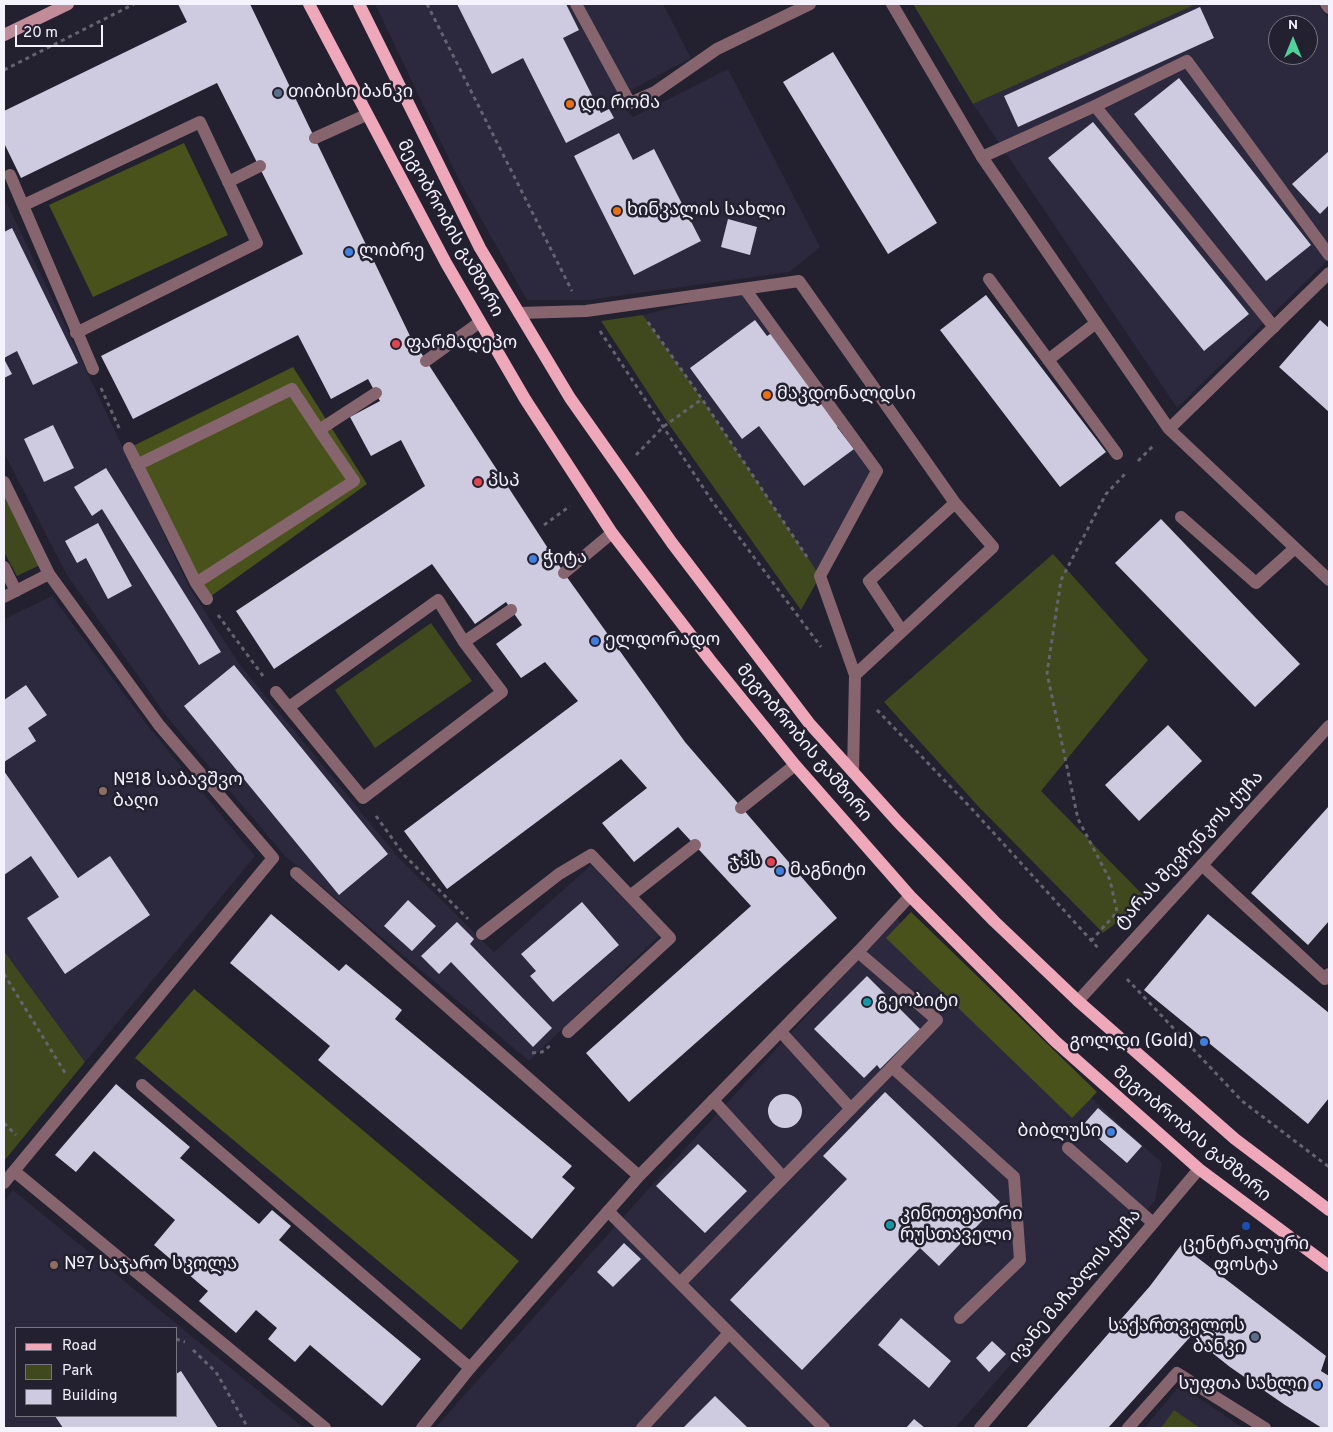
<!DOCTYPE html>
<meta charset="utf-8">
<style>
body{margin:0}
#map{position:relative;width:1333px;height:1432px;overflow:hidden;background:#23202f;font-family:Overpass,sans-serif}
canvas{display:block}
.frame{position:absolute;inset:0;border:5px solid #f4f2fd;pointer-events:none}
.legend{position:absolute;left:15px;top:1327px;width:162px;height:90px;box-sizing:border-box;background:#23202f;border:1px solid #777481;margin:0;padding:6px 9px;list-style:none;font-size:15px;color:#f4f2fd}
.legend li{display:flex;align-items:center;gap:10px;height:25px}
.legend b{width:25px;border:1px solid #777481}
.north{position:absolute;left:1268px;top:15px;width:50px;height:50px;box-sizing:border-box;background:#23202f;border:1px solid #777481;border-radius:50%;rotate:0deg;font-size:14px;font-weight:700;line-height:20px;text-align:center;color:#f4f2fd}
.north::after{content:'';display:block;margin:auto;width:18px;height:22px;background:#4ed39a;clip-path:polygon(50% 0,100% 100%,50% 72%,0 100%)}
.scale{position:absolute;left:15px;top:25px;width:88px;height:22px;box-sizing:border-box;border:2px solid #f4f2fd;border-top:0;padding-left:6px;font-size:15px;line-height:18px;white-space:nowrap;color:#f4f2fd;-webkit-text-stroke:4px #23202f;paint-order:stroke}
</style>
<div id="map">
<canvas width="1333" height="1432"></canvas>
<div class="frame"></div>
<ul class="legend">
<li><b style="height:6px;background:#eea8ba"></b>Road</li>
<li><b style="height:14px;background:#40481e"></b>Park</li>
<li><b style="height:14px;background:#cecadf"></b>Building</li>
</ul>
<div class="north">N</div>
<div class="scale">20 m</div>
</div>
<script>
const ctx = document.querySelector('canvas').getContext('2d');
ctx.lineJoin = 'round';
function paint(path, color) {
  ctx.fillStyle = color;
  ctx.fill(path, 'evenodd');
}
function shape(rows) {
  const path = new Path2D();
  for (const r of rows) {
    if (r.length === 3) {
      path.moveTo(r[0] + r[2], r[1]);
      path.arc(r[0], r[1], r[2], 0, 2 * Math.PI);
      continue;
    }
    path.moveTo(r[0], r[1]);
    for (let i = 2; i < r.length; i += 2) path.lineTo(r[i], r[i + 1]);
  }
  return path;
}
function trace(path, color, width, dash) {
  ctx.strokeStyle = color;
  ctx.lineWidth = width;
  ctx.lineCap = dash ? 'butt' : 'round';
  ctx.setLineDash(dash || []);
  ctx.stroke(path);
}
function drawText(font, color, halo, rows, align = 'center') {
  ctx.font = font + ' Overpass,"Noto Sans Georgian",sans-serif';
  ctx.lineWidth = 5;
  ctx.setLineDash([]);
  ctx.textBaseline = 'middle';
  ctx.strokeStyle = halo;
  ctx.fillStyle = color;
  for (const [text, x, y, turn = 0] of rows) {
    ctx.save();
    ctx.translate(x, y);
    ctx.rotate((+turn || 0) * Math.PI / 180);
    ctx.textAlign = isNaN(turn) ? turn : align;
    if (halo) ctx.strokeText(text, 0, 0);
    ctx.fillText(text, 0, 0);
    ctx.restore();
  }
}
paint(shape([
 [375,4,663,4,691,58,633,89,622,106,633,117,728,69,820,247,790,272,588,300,527,300,459,180],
 [1190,4,1318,4,1329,19,1329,259,1177,408,973,104,1191,6],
 [1278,25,1308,25,1308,55,1278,55],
 [4,197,189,587,240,665,398,857,494,952,591,865,659,936,529,1061,285,856,167,717,67,575,4,453],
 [745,289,877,471,820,576,702,399,643,315],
 [52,596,148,726,255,856,85,1062,4,951,4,619],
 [896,918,1162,1163,1155,1201,955,1428,435,1428,651,1186],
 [13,1190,304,1428,4,1428,4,1202],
 [16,1328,176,1328,176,1416,16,1416],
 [1180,1385,1243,1428,1144,1428]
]), '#2c283d');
paint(shape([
 [913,4,1190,4,1192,6,973,104],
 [643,315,702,399,820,576,801,610,668,423,601,321],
 [4,494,40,565,17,576,4,552],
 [1053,554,1148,660,1041,791,1147,899,1103,933,978,806,884,702],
 [431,623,472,681,375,748,335,690],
 [4,951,85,1062,4,1161],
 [1174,1410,1200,1428,1161,1428]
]), '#40481e');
paint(shape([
 [184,143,228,235,93,297,49,205],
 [293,367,367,484,207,599,129,448],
 [911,912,1097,1092,1072,1118,886,938],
 [194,989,519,1261,461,1330,135,1058]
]), '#48521a');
paint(shape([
 [178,4,250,4,410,336,564,573,685,742,837,918,629,1102,586,1053,751,906,678,827,634,862,602,823,647,788,621,759,447,889,404,831,578,701,545,662,521,678,496,644,522,625,506,602,475,624,432,564,274,669,236,611,425,486,401,440,371,456,350,417,380,401,368,379,331,399,298,335,133,419,101,356,303,254,217,83,21,178,4,143,4,111,187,22],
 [457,4,566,4,579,30,563,38,601,113,609,109,614,118,566,143,523,58,492,74],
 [1200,7,1214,38,1018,127,1004,96],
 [833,52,937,223,888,254,783,82],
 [1179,78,1311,245,1266,281,1134,114],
 [1093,122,1249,314,1204,351,1048,158],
 [619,133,633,160,654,149,701,241,634,275,574,156],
 [1329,151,1329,205,1320,214,1292,184],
 [728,219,757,227,750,255,721,247],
 [12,228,78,363,33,385,17,351,4,358,4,232],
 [986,295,1106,452,1060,487,940,330],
 [755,320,767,336,775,331,843,423,837,427,854,449,804,486,759,426,742,439,690,368],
 [1320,320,1329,328,1329,412,1279,367],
 [4,359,12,374,4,378],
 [53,425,74,468,44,482,24,439],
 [106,468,221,652,199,665,102,509,92,516,74,487],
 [1161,519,1300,664,1255,707,1115,563],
 [98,523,132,586,108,599,86,558,77,563,65,541],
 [234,665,388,854,339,895,184,706],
 [26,685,47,715,28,728,36,741,4,762,4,700],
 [1168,725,1202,761,1139,821,1105,785],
 [4,771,78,878,110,856,150,915,65,974,27,918,59,897,31,856,4,875],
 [1329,806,1329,921,1308,945,1251,893],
 [408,900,436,926,412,951,384,926],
 [582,902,619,945,553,1002,530,976,536,971,521,954],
 [271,914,339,971,346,964,402,1010,395,1019,572,1166,562,1177,575,1188,532,1239,318,1060,330,1046,230,963],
 [1208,914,1329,1013,1329,1098,1308,1124,1144,990],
 [457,922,474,939,470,944,552,1028,533,1047,451,962,439,974,421,956],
 [867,976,920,1029,880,1069,877,1065,864,1078,814,1029],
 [116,1084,190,1147,180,1158,259,1224,272,1210,291,1226,279,1240,421,1359,382,1406,310,1345,295,1362,268,1339,277,1328,256,1310,236,1333,199,1301,208,1291,154,1245,175,1220,94,1151,76,1172,55,1155],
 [885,1092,1000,1202,939,1266,920,1248,802,1370,730,1300,847,1179,823,1156],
 [785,1111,17],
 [1098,1108,1142,1146,1127,1163,1083,1125],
 [698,1144,747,1191,705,1233,656,1186],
 [624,1243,641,1259,613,1287,597,1272],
 [1181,1245,1326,1356,1321,1371,1329,1376,1329,1428,1322,1428,1285,1405,1230,1367,1191,1336,1108,1428,1026,1428,1150,1286],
 [901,1318,951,1361,929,1388,878,1345],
 [992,1341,1006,1354,989,1372,976,1358],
 [181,1371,218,1428,63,1428,55,1416,176,1416,176,1374],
 [715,1396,748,1428,683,1428],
 [914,1419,925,1428,906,1428]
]), '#cecadf');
trace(shape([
 [427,4,572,291],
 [4,70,134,4],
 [648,322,702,399,807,557],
 [600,331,712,501,821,647],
 [101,388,120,430],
 [636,455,663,427,702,399],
 [1138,461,1155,444],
 [544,525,570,506],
 [218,615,263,676],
 [877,710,971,808,1099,949],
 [376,816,404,855,468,919],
 [1091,941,1117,912,1110,880,1078,819,1047,673,1061,580,1106,494,1125,474],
 [4,974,67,1076],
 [1127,979,1242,1101,1329,1167],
 [532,1053,542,1052,551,1045],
 [4,1123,16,1135],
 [176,1339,185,1342],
 [193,1350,216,1372,248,1428]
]), '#666371', 3, [4, 4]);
trace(shape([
 [576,4,630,103,655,92,717,49,810,4],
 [1326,4,1329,8],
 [1095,106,1274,327],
 [315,138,366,115],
 [982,157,1095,106,1187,61,1329,255],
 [10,175,93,369],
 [228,182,260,166],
 [24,205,200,122,257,243,76,333],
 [989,279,1117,454],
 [745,289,877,471,820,576,855,675],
 [519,313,586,311,799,281,955,503,993,547,855,675,853,772],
 [1048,360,1096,323],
 [426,361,480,322],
 [129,448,196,583,207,599],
 [137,465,292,389,319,430],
 [1181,517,1256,583,1295,548],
 [4,567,16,591],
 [564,573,612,533],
 [196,583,354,481,319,430,376,393],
 [902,631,869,581,955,503],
 [276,692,363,798,502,692,464,642,511,610],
 [289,707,438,600,464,642],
 [741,808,795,765],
 [1202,865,1325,979,1329,974],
 [630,896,695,845],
 [482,934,559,874,591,855,670,938,568,1032],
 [858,952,937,1020,892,1067],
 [781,1032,851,1109],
 [142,1085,470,1368],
 [713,1100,783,1177],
 [1068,1148,1153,1223],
 [608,1211,824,1428],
 [680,1283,892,1067,1014,1177,1020,1260,960,1318],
 [642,1428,729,1333],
 [1128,1428,1177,1373,1265,1428]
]), '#87656e', 12);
trace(shape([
 [892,4,982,157,1169,429,1329,580],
 [1169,429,1329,273],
 [4,482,49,574,159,725,273,858,4,1183],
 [4,597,49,574],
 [296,873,639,1176],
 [1078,1001,1329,726],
 [14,1171,325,1428],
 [422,1428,470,1368,639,1176,858,952,910,896]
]), '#87656e', 12);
trace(shape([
 [980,1428,1199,1169]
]), '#87656e', 12);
trace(shape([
 [4,35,68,4]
]), '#c18b99', 12);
trace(shape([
 [309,4,446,263,525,399,612,533,710,660,795,765,910,896,1055,1041,1199,1169,1329,1266],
 [359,4,480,248,570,398,672,543,809,723,898,822,994,921,1078,1001,1235,1139,1329,1210]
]), '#eea8ba', 12);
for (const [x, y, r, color] of [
 [278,93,5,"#5c6f8a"],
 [570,104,5,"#e8710a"],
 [617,211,5,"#e8710a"],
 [349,252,5,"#3f7fe0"],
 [396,344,5,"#e0444e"],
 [767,395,5,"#e8710a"],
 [478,482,5,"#e0444e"],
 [533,559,5,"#3f7fe0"],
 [595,641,5,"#3f7fe0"],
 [103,791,5,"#8d6e63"],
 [771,862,5,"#e0444e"],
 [780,871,5,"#3f7fe0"],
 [867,1002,5,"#0f9aa8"],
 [1204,1042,5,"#3f7fe0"],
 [1111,1132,5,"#3f7fe0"],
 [890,1225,5,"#0f9aa8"],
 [1246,1226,5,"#1a4fb4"],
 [54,1265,5,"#8d6e63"],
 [1255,1337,5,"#5c6f8a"],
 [1317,1385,5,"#3f7fe0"]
]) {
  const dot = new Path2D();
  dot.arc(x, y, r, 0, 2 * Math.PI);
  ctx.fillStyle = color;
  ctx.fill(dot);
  trace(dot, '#23202f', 2);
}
drawText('18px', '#f4f2fd', '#23202f', [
 ["თიბისი ბანკი",288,93],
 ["დი რომა",580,104],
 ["ხინკალის სახლი",627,211],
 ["ლიბრე",359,252],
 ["ფარმადეპო",406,344],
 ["მაკდონალდსი",777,395],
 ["პსპ",488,482],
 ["ჭიტა",543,559],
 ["ელდორადო",605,641],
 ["№18 საბავშვო",113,781],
 ["ბაღი",113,802],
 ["ჯპს",761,862,"right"],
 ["მაგნიტი",790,871],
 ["გეობიტი",877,1002],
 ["გოლდი (Gold)",1194,1042,"right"],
 ["ბიბლუსი",1101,1132,"right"],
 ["კინოთეათრი",900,1215],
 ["რუსთაველი",900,1236],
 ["ცენტრალური",1246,1245,"center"],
 ["ფოსტა",1246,1266,"center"],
 ["№7 საჯარო სკოლა",64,1265],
 ["საქართველოს",1245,1327,"right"],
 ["ბანკი",1245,1348,"right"],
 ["სუფთა სახლი",1307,1385,"right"]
], 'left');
drawText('18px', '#f4f2fd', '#23202f', [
 ["მეგობრობის გამზირი",449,229,61],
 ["მეგობრობის გამზირი",803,744,50],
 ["ტარას შევჩენკოს ქუჩა",1190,851,-47],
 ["მეგობრობის გამზირი",1191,1135,40],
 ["ივანე მაჩაბლის ქუჩა",1076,1287,-50]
]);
</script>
